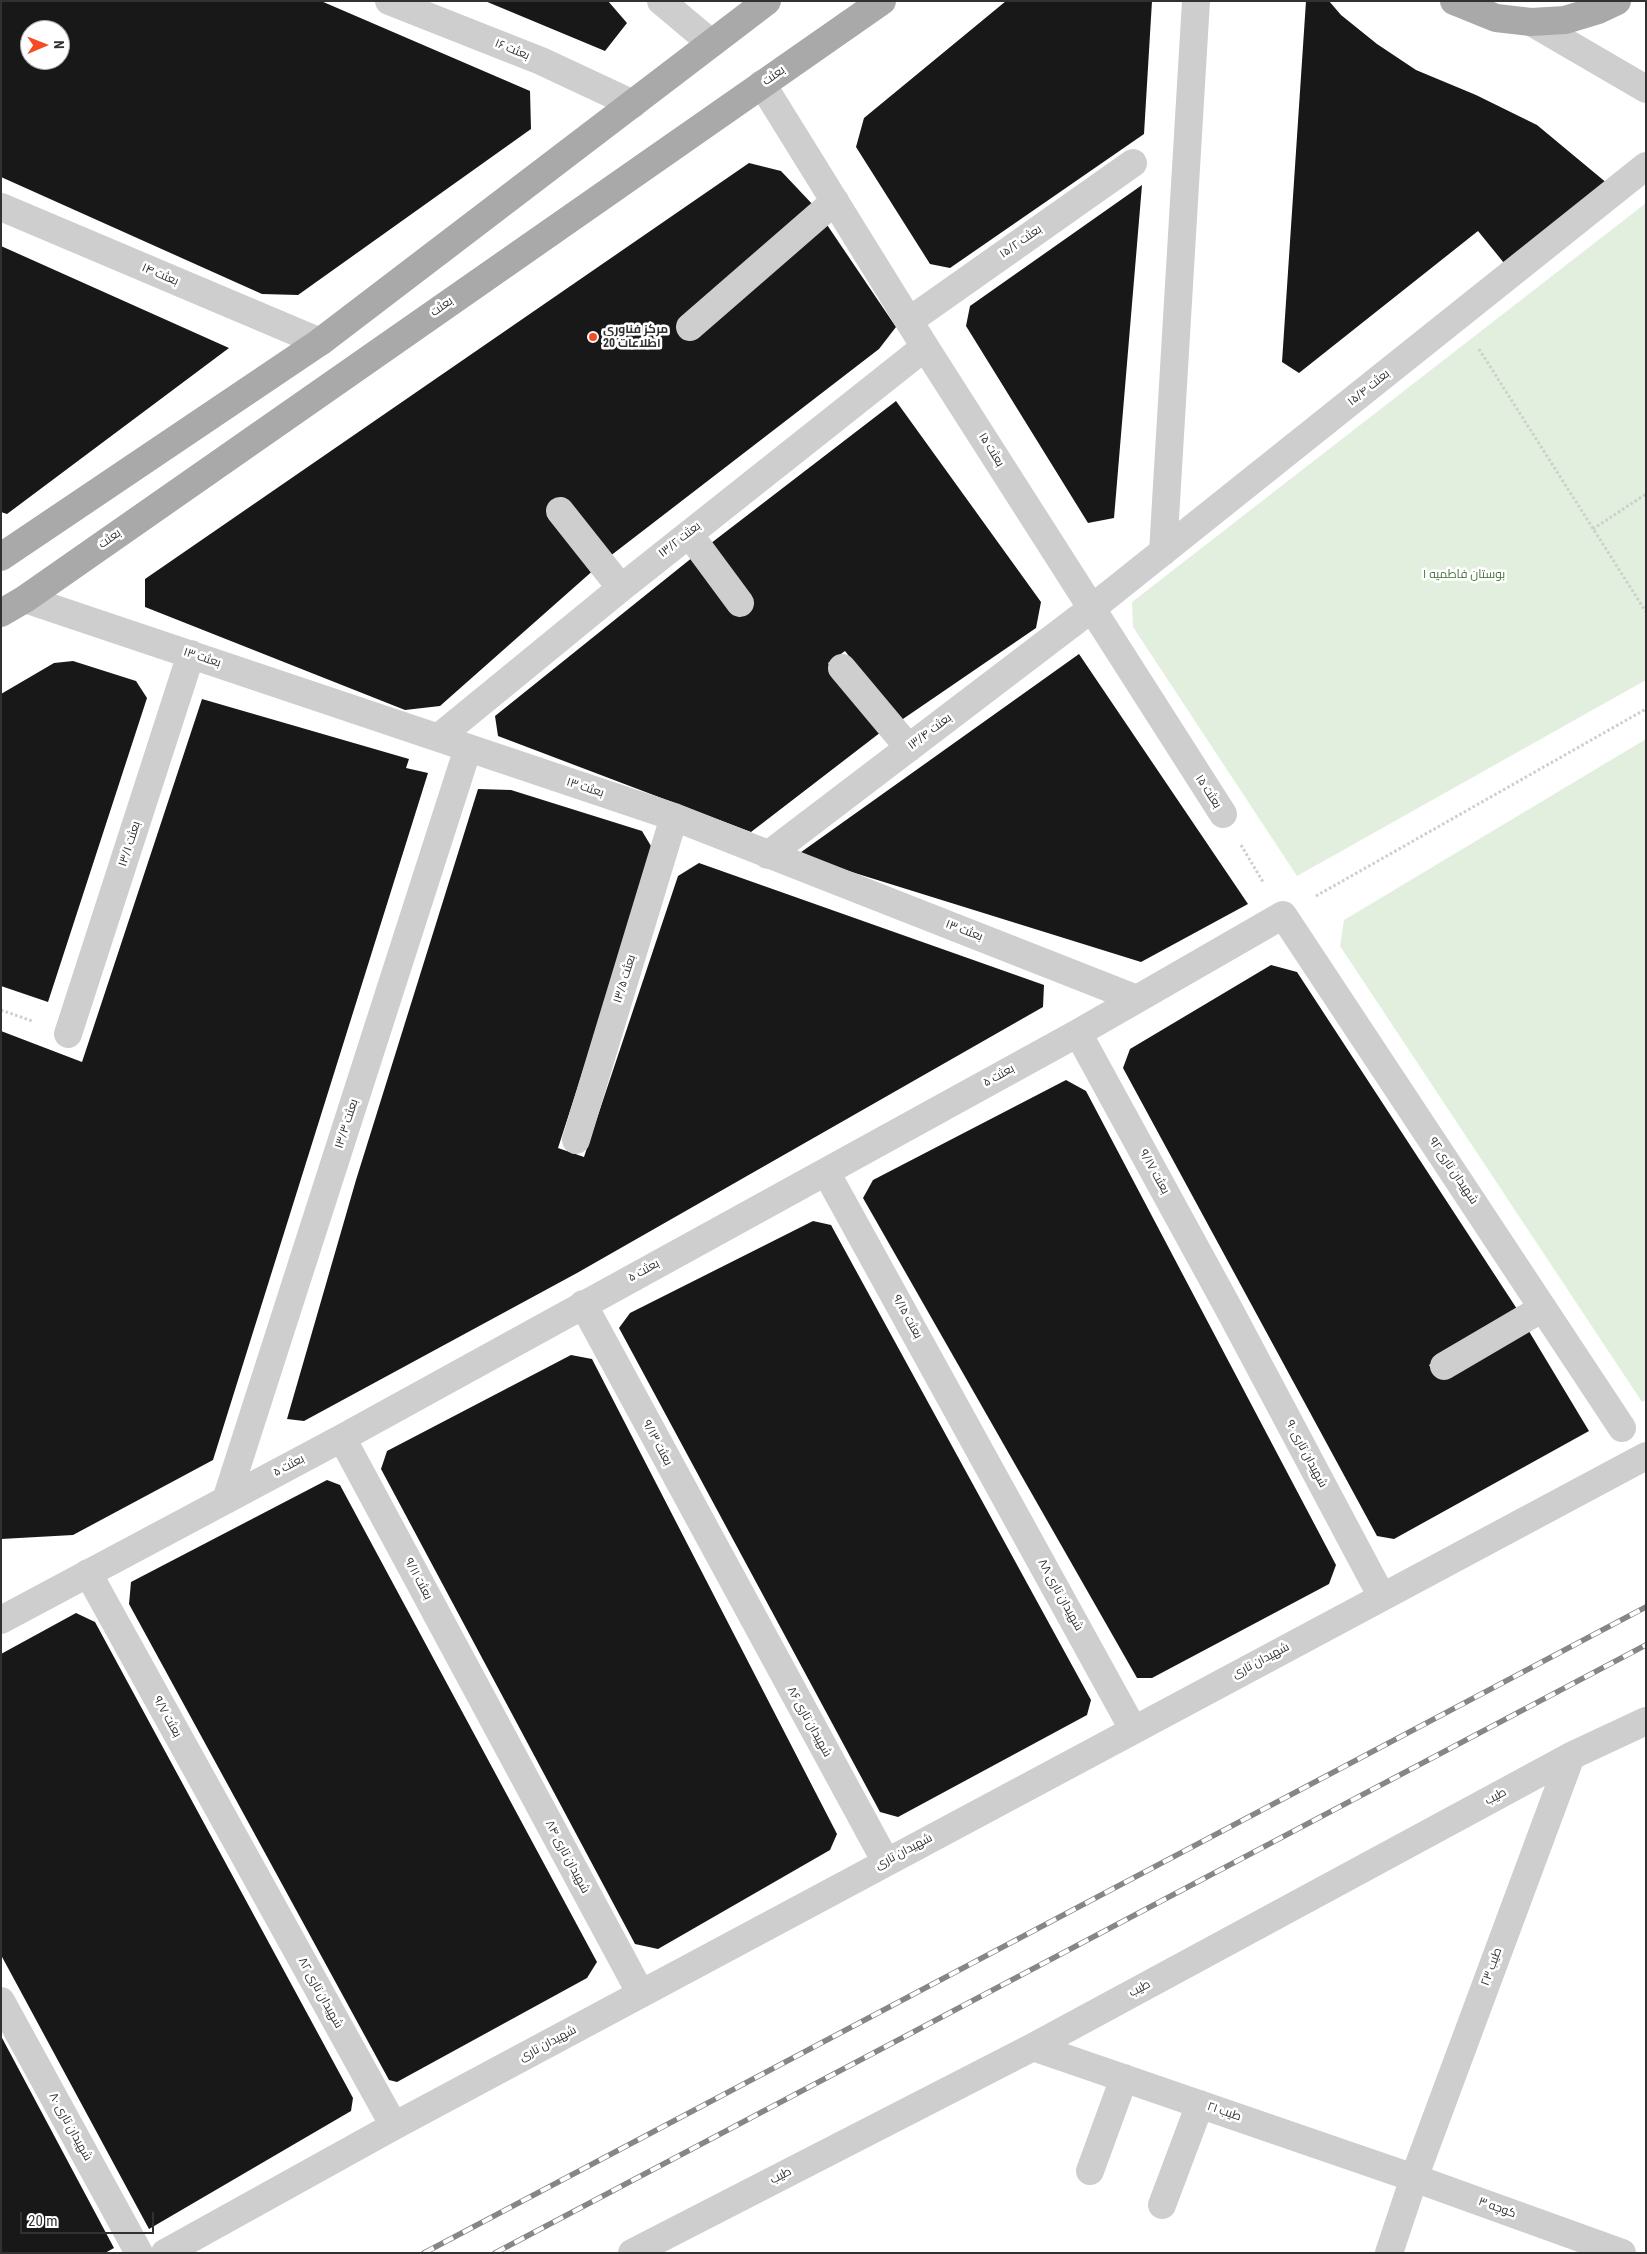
<!DOCTYPE html>
<meta charset="utf-8">
<style>
body{margin:0}
#map{position:relative;width:1647px;height:2254px;overflow:hidden;background:#fff;font-family:"Roboto Condensed",sans-serif}
canvas{display:block}
.frame{position:absolute;inset:0;border:2px solid #313131;pointer-events:none}
.north{position:absolute;left:20px;top:20px;width:50px;height:50px;box-sizing:border-box;background:#fff;border:1px solid #adadad;border-radius:50%;rotate:89deg;font-size:14px;font-weight:700;line-height:20px;text-align:center;color:#313131}
.north::after{content:'';display:block;margin:auto;width:18px;height:22px;background:#f64c25;clip-path:polygon(50% 0,100% 100%,50% 72%,0 100%)}
.scale{position:absolute;left:20px;top:2212px;width:134px;height:22px;box-sizing:border-box;border:2px solid #313131;border-top:0;padding-left:6px;font-size:15px;line-height:18px;white-space:nowrap;color:#313131;-webkit-text-stroke:4px #fff;paint-order:stroke}
</style>
<div id="map">
<canvas width="1647" height="2254"></canvas>
<div class="frame"></div>
<div class="north">N</div>
<div class="scale">20 m</div>
</div>
<script>
const ctx = document.querySelector('canvas').getContext('2d');
ctx.lineJoin = 'round';
function paint(path, color) {
  ctx.fillStyle = color;
  ctx.fill(path, 'evenodd');
}
function shape(rows) {
  const path = new Path2D();
  for (const r of rows) {
    path.moveTo(r[0], r[1]);
    for (let i = 2; i < r.length; i += 2) path.lineTo(r[i], r[i + 1]);
  }
  return path;
}
function trace(path, color, width, dash) {
  ctx.strokeStyle = color;
  ctx.lineWidth = width;
  ctx.lineCap = dash ? 'butt' : 'round';
  ctx.setLineDash(dash || []);
  ctx.stroke(path);
}
function drawText(font, color, halo, rows, align = 'center') {
  ctx.font = font + ' "Roboto Condensed",Cairo,sans-serif';
  ctx.lineWidth = 5;
  ctx.setLineDash([]);
  ctx.textBaseline = 'middle';
  ctx.strokeStyle = halo;
  ctx.fillStyle = color;
  for (const [text, x, y, turn = 0] of rows) {
    ctx.save();
    ctx.translate(x, y);
    ctx.rotate((+turn || 0) * Math.PI / 180);
    ctx.textAlign = isNaN(turn) ? turn : align;
    if (halo) ctx.strokeText(text, 0, 0);
    ctx.fillText(text, 0, 0);
    ctx.restore();
  }
}
paint(shape([
 [1646,203,1646,680,1297,876,1133,627,1132,602],
 [1646,739,1646,1400,1642,1402,1340,946,1344,920]
]), '#e3efde');
paint(shape([
 [1,1,321,1,530,91,531,129,298,295,262,294,1,177],
 [30,30,60,30,60,60,30,60],
 [485,1,608,1,627,23,605,51],
 [1006,1,1152,1,1144,134,950,268,930,264,856,147,864,118],
 [1306,1,1329,1,1341,15,1377,44,1416,70,1476,95,1537,125,1608,184,1504,263,1478,231,1299,373,1282,362],
 [749,163,781,171,815,207,896,327,879,349,605,560,440,706,405,710,145,607,145,579],
 [1142,185,1114,518,1088,523,966,326,970,306],
 [1,246,229,348,7,514,1,512],
 [896,401,1041,602,1036,628,900,721,845,651,828,663,881,732,751,832,498,736,495,716,693,557],
 [1079,654,1248,904,1141,962,797,855],
 [73,661,136,681,147,698,48,1002,1,986,1,694,54,663],
 [202,699,409,759,406,768,428,773,213,1460,73,1535,1,1539,1,1031,82,1062],
 [478,789,511,790,642,831,654,851,558,1148,584,1157,678,876,699,863,1044,985,1043,1007,577,1273,304,1421,287,1419,356,1180],
 [1271,965,1297,972,1517,1309,1429,1365,1435,1376,1527,1328,1589,1431,1394,1539,1377,1536,1123,1068,1130,1049],
 [1066,1080,1086,1091,1336,1565,1329,1584,1152,1678,1137,1678,863,1198,873,1180],
 [813,1221,831,1225,1091,1700,1087,1715,898,1817,880,1812,619,1328,630,1313],
 [571,1355,592,1359,837,1834,830,1850,658,1949,635,1944,381,1469,387,1451],
 [327,1480,340,1485,597,1962,587,1978,397,2082,389,2080,129,1604,131,1582],
 [76,1613,95,1622,353,2098,351,2111,149,2229,1,1955,1,1654],
 [1,2036,114,2248,105,2253,1,2253]
]), '#181818');
trace(shape([
 [1479,349,1646,612],
 [1593,529,1646,494],
 [1241,845,1263,882],
 [1316,896,1646,709],
 [1,1010,32,1021]
]), '#cecece', 3, [2.5, 2.5]);
trace(shape([
 [389,1,541,61,633,104],
 [661,1,711,43],
 [1531,22,1646,89],
 [762,84,925,347,1223,814],
 [1,207,320,342],
 [909,321,1133,163],
 [690,327,835,201],
 [560,511,621,588],
 [689,534,740,603],
 [1163,552,1196,1],
 [25,599,674,817,1137,999],
 [842,668,909,748],
 [439,737,621,588,925,347],
 [768,855,1091,609,1646,166],
 [1078,1033,1230,1311,1382,1597],
 [68,1034,191,654],
 [576,1140,674,817],
 [826,1172,1133,1729],
 [583,1304,886,1862],
 [1444,1366,1543,1308],
 [342,1438,641,1994],
 [226,1500,468,748],
 [88,1573,394,2126],
 [1,1620,342,1438,1078,1033,1283,915,1622,1428],
 [1,2001,139,2253],
 [1033,2047,1414,2178,1622,2253],
 [1090,2171,1124,2078],
 [1162,2205,1200,2104],
 [165,2253,394,2126,1646,1456],
 [632,2253,1033,2047,1571,1756,1646,1721],
 [1389,2253,1414,2178,1571,1756]
]), '#cecece', 28);
trace(shape([
 [1454,1,1496,18,1531,22,1565,20,1598,10,1617,1],
 [1,557,320,342,767,1],
 [1,613,25,599,882,1]
]), '#a9a9a9', 28);
const rail = shape([
 [424,2253,1646,1607],
 [495,2253,1646,1645]
]);
trace(rail, '#868686', 5.5);
trace(rail, '#fff', 4, [11]);
for (const [x, y, r, color] of [
 [593,337,5,"#f64c25"]
]) {
  const dot = new Path2D();
  dot.arc(x, y, r, 0, 2 * Math.PI);
  ctx.fillStyle = color;
  ctx.fill(dot);
  trace(dot, '#fff', 2);
}
drawText('12px', '#313131', '#fff', [
 ["بعثت ۱۶",512,50,22],
 ["بعثت",774,76,-35],
 ["بعثت ۱۵/۲",1021,242,-35],
 ["بعثت ۱۴",160,275,23],
 ["بعثت",442,307,-35],
 ["بعثت ۱۵/۴",1369,388,-39],
 ["بعثت ۱۵",991,450,58],
 ["بعثت",110,539,-35],
 ["بعثت ۱۳/۲",680,540,-38],
 ["بعثت ۱۳",202,658,18],
 ["بعثت ۱۳/۴",930,732,-37],
 ["بعثت ۱۳",585,788,18],
 ["بعثت ۱۵",1208,792,57],
 ["بعثت ۱۳/۱",130,844,-72],
 ["بعثت ۱۳",964,931,21],
 ["بعثت ۱۳/۵",625,979,-73],
 ["بعثت ۵",999,1076,-29],
 ["بعثت ۱۳/۳",347,1124,-72],
 ["شهیدان تاری ۹۲",1453,1171,56],
 ["بعثت ۹/۱۷",1154,1172,61],
 ["بعثت ۵",644,1271,-29],
 ["بعثت ۹/۱۵",907,1317,61],
 ["بعثت ۹/۱۳",657,1443,62],
 ["شهیدان تاری ۹۰",1306,1454,62],
 ["بعثت ۵",289,1466,-28],
 ["بعثت ۹/۱۱",418,1579,62],
 ["شهیدان تاری ۸۸",1060,1595,61],
 ["شهیدان تاری",1261,1661,-28],
 ["بعثت ۹/۷",167,1717,61],
 ["شهیدان تاری ۸۶",809,1722,61],
 ["طیب",1496,1797,-28],
 ["شهیدان تاری",904,1852,-28],
 ["شهیدان تاری ۸۴",567,1857,62],
 ["طیب ۲۳",1492,1967,-70],
 ["طیب",1140,1989,-28],
 ["شهیدان تاری ۸۲",320,1993,61],
 ["شهیدان تاری",548,2044,-28],
 ["طیب ۲‍۱",1224,2112,19],
 ["شهیدان تاری ۸۰",70,2127,61],
 ["طیب",781,2176,-27],
 ["کوچه ۳",1497,2208,20]
]);
drawText('bold 12px', '#313131', '#fff', [
 ["مرکز فناوری",603,330],
 ["اطلاعات 20",603,344]
], 'left');
drawText('12px', '#457239', '#fff', [
 ["بوستان فاطمیه ۱",1464,575]
]);
</script>
